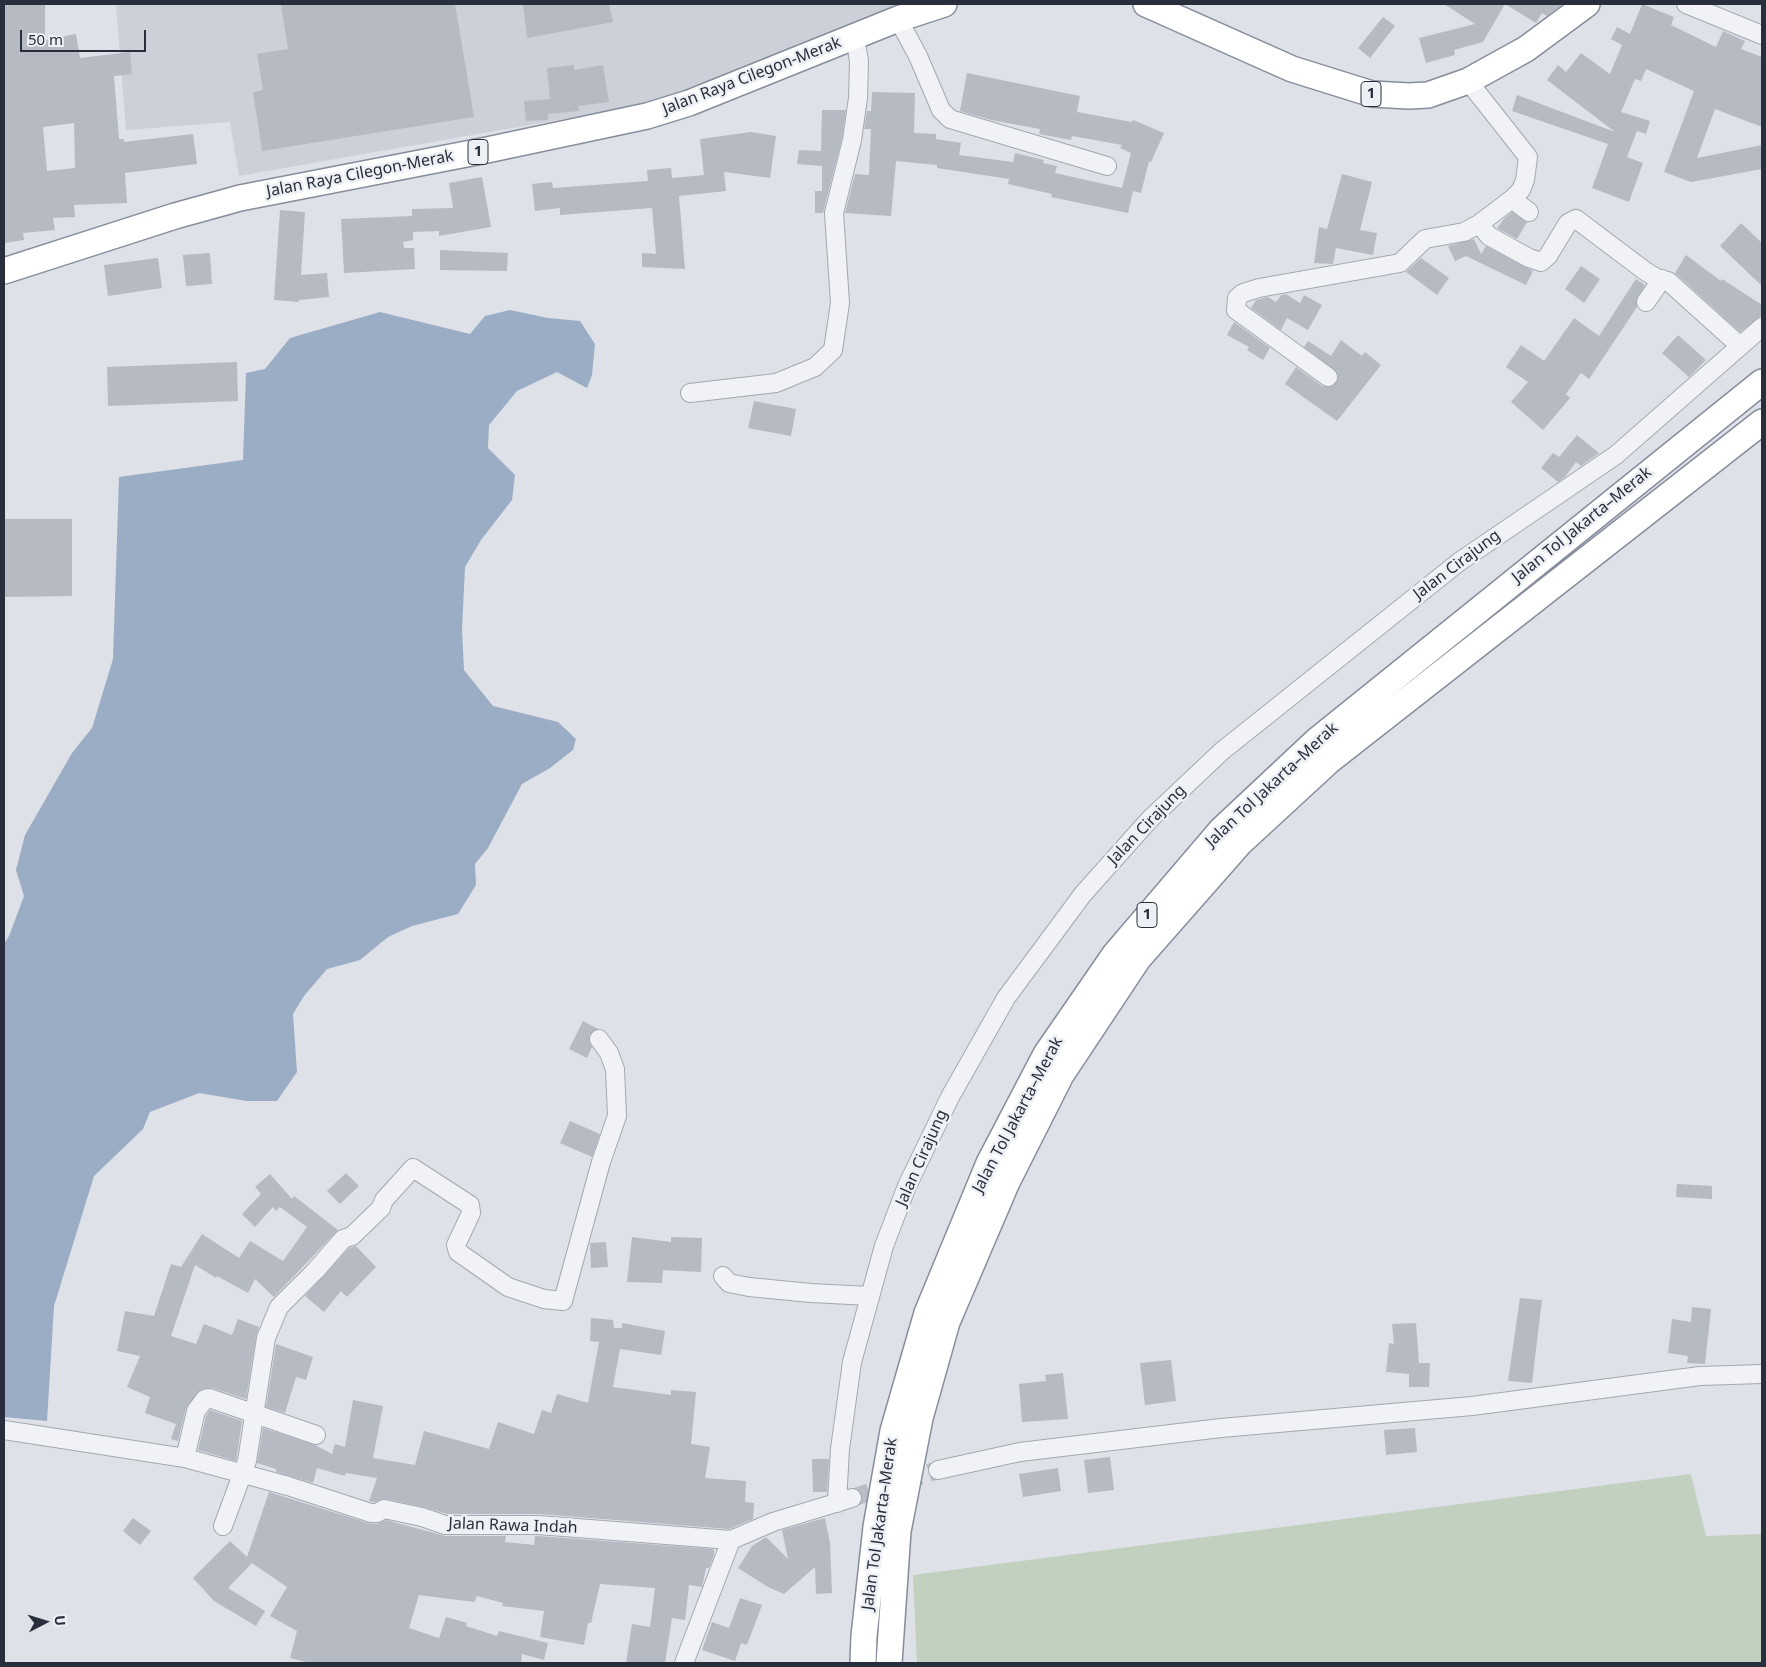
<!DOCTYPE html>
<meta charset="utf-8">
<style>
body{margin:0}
#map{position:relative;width:1766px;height:1667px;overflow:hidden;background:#dee1e7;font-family:"Noto Sans",sans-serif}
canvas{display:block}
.frame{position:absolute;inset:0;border:5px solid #282e3c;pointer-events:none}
.north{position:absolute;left:20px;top:1597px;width:50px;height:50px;-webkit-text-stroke:4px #edf0f4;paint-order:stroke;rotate:85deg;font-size:14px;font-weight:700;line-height:20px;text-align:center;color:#282e3c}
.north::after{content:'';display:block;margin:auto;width:18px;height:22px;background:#282e3c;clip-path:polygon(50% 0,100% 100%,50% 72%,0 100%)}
.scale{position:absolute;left:20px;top:30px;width:126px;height:22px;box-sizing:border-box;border:2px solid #282e3c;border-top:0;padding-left:6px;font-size:15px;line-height:18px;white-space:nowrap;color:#282e3c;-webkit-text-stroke:4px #edf0f4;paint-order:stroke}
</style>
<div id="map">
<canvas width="1766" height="1667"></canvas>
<div class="frame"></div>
<div class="north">U</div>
<div class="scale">50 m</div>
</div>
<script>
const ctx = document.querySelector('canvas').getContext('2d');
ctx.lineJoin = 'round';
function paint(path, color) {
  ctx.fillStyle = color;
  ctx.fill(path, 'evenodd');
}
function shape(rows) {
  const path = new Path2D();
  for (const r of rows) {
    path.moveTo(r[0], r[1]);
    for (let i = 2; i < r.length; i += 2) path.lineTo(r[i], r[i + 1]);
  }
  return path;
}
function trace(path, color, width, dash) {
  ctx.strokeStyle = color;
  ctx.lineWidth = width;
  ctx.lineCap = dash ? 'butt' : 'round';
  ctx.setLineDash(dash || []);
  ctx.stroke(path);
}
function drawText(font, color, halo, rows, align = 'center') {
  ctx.font = font + ' "Noto Sans",sans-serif';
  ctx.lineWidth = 5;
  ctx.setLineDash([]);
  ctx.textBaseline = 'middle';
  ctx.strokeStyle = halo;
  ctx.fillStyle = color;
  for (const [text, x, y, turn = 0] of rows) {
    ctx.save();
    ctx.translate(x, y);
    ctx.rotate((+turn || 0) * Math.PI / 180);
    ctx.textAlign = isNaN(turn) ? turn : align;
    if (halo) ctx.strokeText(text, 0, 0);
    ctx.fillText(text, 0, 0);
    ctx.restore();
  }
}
paint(shape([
 [116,4,907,4,660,102,239,176,230,122,126,130]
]), '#ccd0d8');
paint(shape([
 [1691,1474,1706,1536,1762,1534,1762,1663,917,1663,913,1575]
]), '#c2d0c0');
paint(shape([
 [510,310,548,318,580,321,595,344,592,375,587,388,557,372,517,391,489,425,488,448,515,475,512,500,481,540,465,567,462,630,464,670,493,706,558,722,576,739,573,750,550,768,522,784,488,848,475,864,476,885,458,914,412,926,388,937,360,960,327,969,304,996,293,1014,297,1072,277,1101,247,1101,199,1093,150,1112,143,1129,94,1176,54,1306,47,1421,4,1417,4,944,9,936,24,896,16,870,25,835,72,753,92,728,113,659,119,477,243,460,246,373,265,369,290,338,380,312,470,334,485,316]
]), '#9bacc5');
paint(shape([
 [45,4,45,40,76,34,80,58,130,52,132,74,114,76,119,139,124,139,124,142,193,134,197,164,125,173,127,203,74,205,75,217,53,218,55,230,23,233,24,240,4,243,4,5],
 [74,123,75,168,47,171,43,127],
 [281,4,455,4,474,117,262,151,253,92,263,90,257,54,288,49],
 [539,4,609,4,613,22,527,38,523,5],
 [1444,4,1563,4,1547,16,1542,13,1536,23,1505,4,1483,42,1454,50,1455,55,1426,63,1419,38,1475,24],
 [1642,4,1674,17,1671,25,1716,47,1723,31,1745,41,1741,49,1762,57,1762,127,1715,109,1697,158,1762,145,1762,169,1691,182,1664,172,1694,91,1646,69,1641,81,1635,79,1621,112,1650,121,1646,134,1637,131,1627,157,1643,163,1629,202,1592,188,1608,144,1512,111,1517,95,1615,132,1547,80,1558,65,1566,72,1581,53,1610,74,1622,45,1611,39,1617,27,1630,34],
 [1383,17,1395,26,1370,58,1358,48],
 [574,65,574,70,603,65,609,102,578,106,579,111,548,114,548,120,526,121,524,101,550,99,547,68],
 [967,73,1080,96,1077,112,1132,122,1133,120,1164,133,1151,162,1149,161,1141,193,1133,191,1128,213,1051,197,1052,194,1008,184,1009,179,937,168,937,165,896,161,891,216,845,213,855,174,869,175,871,129,864,129,867,111,871,111,872,92,915,93,914,133,936,134,936,139,961,143,959,155,1013,162,1015,153,1044,160,1043,163,1057,166,1055,173,1122,188,1131,153,1120,148,1122,145,1072,136,1071,140,1039,134,1040,129,991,120,960,111],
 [822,110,846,110,842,138,823,213,815,213,815,191,822,191,822,166,797,164,799,150,821,151],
 [751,132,776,136,770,178,724,172,726,191,679,196,685,269,642,267,642,253,656,254,652,208,560,215,560,208,535,211,532,184,552,182,553,188,648,181,647,170,671,168,672,178,704,175,700,139],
 [1342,174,1372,182,1360,230,1377,233,1373,255,1336,248,1333,264,1314,263,1319,227,1327,229],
 [482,177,491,227,439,236,439,231,413,232,413,240,403,242,404,248,414,248,415,269,344,273,341,219,412,216,412,209,453,208,449,183],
 [280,210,305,212,301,275,327,273,329,297,299,300,299,302,274,300],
 [1512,212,1527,222,1517,239,1497,228,1504,219],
 [1741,223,1762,243,1762,286,1720,246],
 [1474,239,1481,254,1486,246,1533,271,1526,285,1466,256,1455,261,1448,246],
 [440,250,508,253,507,271,440,270],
 [210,253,212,284,186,286,183,255],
 [1686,255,1721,281,1722,279,1762,305,1762,315,1740,332,1675,273],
 [158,258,162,288,108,296,104,265],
 [1421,258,1449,278,1437,295,1406,272],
 [1581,266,1600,279,1584,303,1565,289],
 [1636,279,1645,285,1636,301,1637,307,1589,379,1581,373,1566,394,1570,398,1543,430,1511,402,1528,382,1506,367,1521,345,1544,361,1574,318,1599,336],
 [1286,294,1300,303,1304,295,1322,305,1308,330,1287,318,1281,330,1251,308,1256,300,1268,297,1276,302,1281,295],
 [1234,322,1270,348,1263,360,1247,350,1249,347,1227,335],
 [1678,335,1706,360,1689,377,1662,353],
 [1341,340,1362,356,1365,352,1381,365,1337,421,1285,384,1296,367,1322,386,1333,386,1338,379,1337,372,1304,347,1308,341,1331,356],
 [237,362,238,401,108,406,107,367],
 [754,401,796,409,791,436,748,428],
 [1577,435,1599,453,1581,466,1576,462,1565,477,1558,482,1541,468,1553,453,1559,457],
 [4,519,72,519,72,596,4,597],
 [583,1021,598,1029,589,1035,589,1040,592,1047,587,1058,569,1049],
 [570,1121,600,1134,592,1157,560,1143],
 [346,1173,359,1186,340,1204,327,1191],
 [270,1174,292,1199,294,1196,338,1230,274,1297,255,1279,248,1293,217,1276,216,1278,195,1265,171,1336,196,1344,204,1324,232,1335,238,1319,259,1327,256,1336,246,1399,212,1388,202,1389,186,1408,178,1441,171,1439,176,1424,145,1413,150,1397,127,1387,140,1356,117,1351,125,1311,154,1316,171,1264,181,1267,202,1234,239,1258,250,1241,283,1261,307,1227,280,1207,276,1211,273,1207,255,1227,242,1214,261,1194,255,1187],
 [1677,1184,1712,1186,1712,1199,1676,1197],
 [632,1237,671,1242,671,1237,702,1238,701,1272,663,1270,662,1283,627,1282],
 [606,1242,608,1267,591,1268,590,1243],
 [356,1246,376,1267,347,1297,341,1291,324,1312,305,1296,349,1248],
 [1520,1298,1542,1300,1532,1383,1508,1381],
 [1692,1307,1711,1309,1705,1364,1687,1363,1688,1356,1668,1353,1672,1319,1691,1322],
 [591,1318,613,1320,614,1328,622,1328,622,1323,665,1331,661,1355,620,1349,613,1387,671,1395,671,1390,696,1392,691,1444,710,1447,705,1478,746,1481,745,1502,754,1503,753,1519,729,1529,539,1514,447,1514,424,1507,386,1499,374,1502,369,1501,377,1478,346,1473,345,1476,317,1468,313,1483,276,1472,276,1469,257,1463,263,1428,315,1445,332,1454,335,1444,345,1447,353,1400,383,1406,373,1458,415,1465,424,1431,489,1449,498,1422,534,1434,542,1410,551,1413,557,1394,588,1403,599,1342,590,1341],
 [1416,1323,1419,1363,1430,1363,1429,1387,1409,1387,1409,1374,1386,1372,1389,1343,1394,1344,1392,1324],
 [276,1344,313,1357,306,1380,296,1377,285,1413,266,1407],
 [1171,1360,1176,1401,1145,1405,1140,1363],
 [1063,1373,1068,1419,1022,1422,1019,1384,1046,1381,1045,1375],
 [210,1410,242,1421,236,1461,198,1450,206,1416],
 [1415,1428,1417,1452,1386,1455,1384,1430],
 [1110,1457,1114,1490,1088,1493,1084,1460],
 [812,1459,829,1459,827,1492,813,1492],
 [1058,1468,1061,1491,1023,1497,1019,1474],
 [269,1492,368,1523,377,1524,386,1520,445,1536,506,1536,505,1542,534,1545,535,1536,538,1536,714,1549,714,1555,709,1568,706,1568,702,1587,689,1585,685,1620,672,1618,665,1663,626,1663,632,1624,650,1627,655,1588,600,1584,591,1623,588,1623,584,1645,540,1637,544,1611,502,1606,503,1603,477,1596,474,1602,419,1595,409,1628,439,1638,446,1617,467,1623,466,1626,497,1636,499,1631,548,1643,544,1660,522,1654,521,1663,309,1663,290,1658,297,1631,270,1616,287,1587,252,1563,228,1588,265,1611,256,1626,214,1601,193,1578,230,1541,247,1557],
 [133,1518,151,1531,140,1545,123,1531],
 [825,1518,830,1543,832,1593,816,1594,815,1567,784,1594,768,1587,738,1568,752,1546,766,1537,788,1559,782,1530],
 [740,1598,762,1605,747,1645,741,1643,735,1661,702,1650,712,1622,729,1628]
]), '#b6bac3');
trace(shape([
 [852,1498,938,1470]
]), '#babdc5', 18, [18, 9]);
const minor = shape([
 [1686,4,1762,35],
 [898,19,918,56,941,110,950,119,1107,166],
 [1512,199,1529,212],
 [1479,224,1489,236,1529,258,1541,262,1548,256,1568,223,1576,219,1645,271,1658,279,1668,281,1739,345],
 [1646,302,1662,279],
 [1328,377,1236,310,1237,298,1243,293,1259,288,1400,263,1425,239,1464,232,1479,224,1512,199,1521,190,1525,180,1528,157,1468,81],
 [690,393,776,383,815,367,833,350,840,303,834,213,852,140,858,98,859,61,855,37],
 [723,1276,729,1283,749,1287,811,1293,870,1296],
 [4,1430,185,1458,196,1411,205,1399,209,1398,316,1435],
 [185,1458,288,1486,371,1513,377,1513,384,1509,422,1517,445,1525,538,1525,731,1540,773,1522,852,1498],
 [938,1470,1020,1452,1221,1428,1472,1406,1700,1376,1762,1374],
 [837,1503,840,1449,852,1362,884,1246,907,1186,950,1097,1006,998,1083,894,1150,819,1222,751,1459,562,1616,455,1762,327],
 [223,1526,247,1461,266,1338,279,1307,316,1270,343,1239,352,1236,381,1208,384,1200,413,1168,470,1205,471,1213,456,1245,458,1252,508,1287,544,1299,563,1301,601,1162,617,1116,615,1069,609,1053,599,1039],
 [684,1663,731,1540]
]);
const highway = shape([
 [1146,4,1292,69,1372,94,1409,96,1428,95,1468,81,1526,49,1587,4],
 [4,271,175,216,240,198,487,150,647,116,689,103,898,19,944,4],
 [863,1663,864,1636,876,1527,893,1431,927,1313,989,1163,1046,1054,1115,954,1221,830,1316,741,1762,382],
 [889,1663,898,1531,920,1418,947,1322,1007,1182,1061,1075,1138,959,1240,843,1329,761,1762,422]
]);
trace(minor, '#a4a8b0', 20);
trace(highway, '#868d9c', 28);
trace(minor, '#f0f2f5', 18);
trace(highway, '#fff', 25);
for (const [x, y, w] of [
 [1371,94,20],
 [478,152,20],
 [1147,915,20]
]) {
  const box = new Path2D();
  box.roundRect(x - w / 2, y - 12.5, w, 25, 4);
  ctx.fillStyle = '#edf0f4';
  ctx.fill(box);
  trace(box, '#282e3c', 1);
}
drawText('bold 15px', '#282e3c', null, [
 ["1",1371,94],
 ["1",478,152],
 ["1",1147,915]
]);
drawText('16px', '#282e3c', '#edf0f4', [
 ["Jalan Raya Cilegon-Merak",752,76,-21],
 ["Jalan Raya Cilegon-Merak",360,174,-11],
 ["Jalan Tol Jakarta–Merak",1582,525,-39],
 ["Jalan Cirajung",1457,565,-37],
 ["Jalan Tol Jakarta–Merak",1272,785,-43],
 ["Jalan Cirajung",1147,825,-46],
 ["Jalan Tol Jakarta–Merak",1018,1115,-62],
 ["Jalan Cirajung",922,1158,-66],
 ["Jalan Tol Jakarta–Merak",880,1524,-82],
 ["Jalan Rawa Indah",513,1526,2]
]);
</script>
